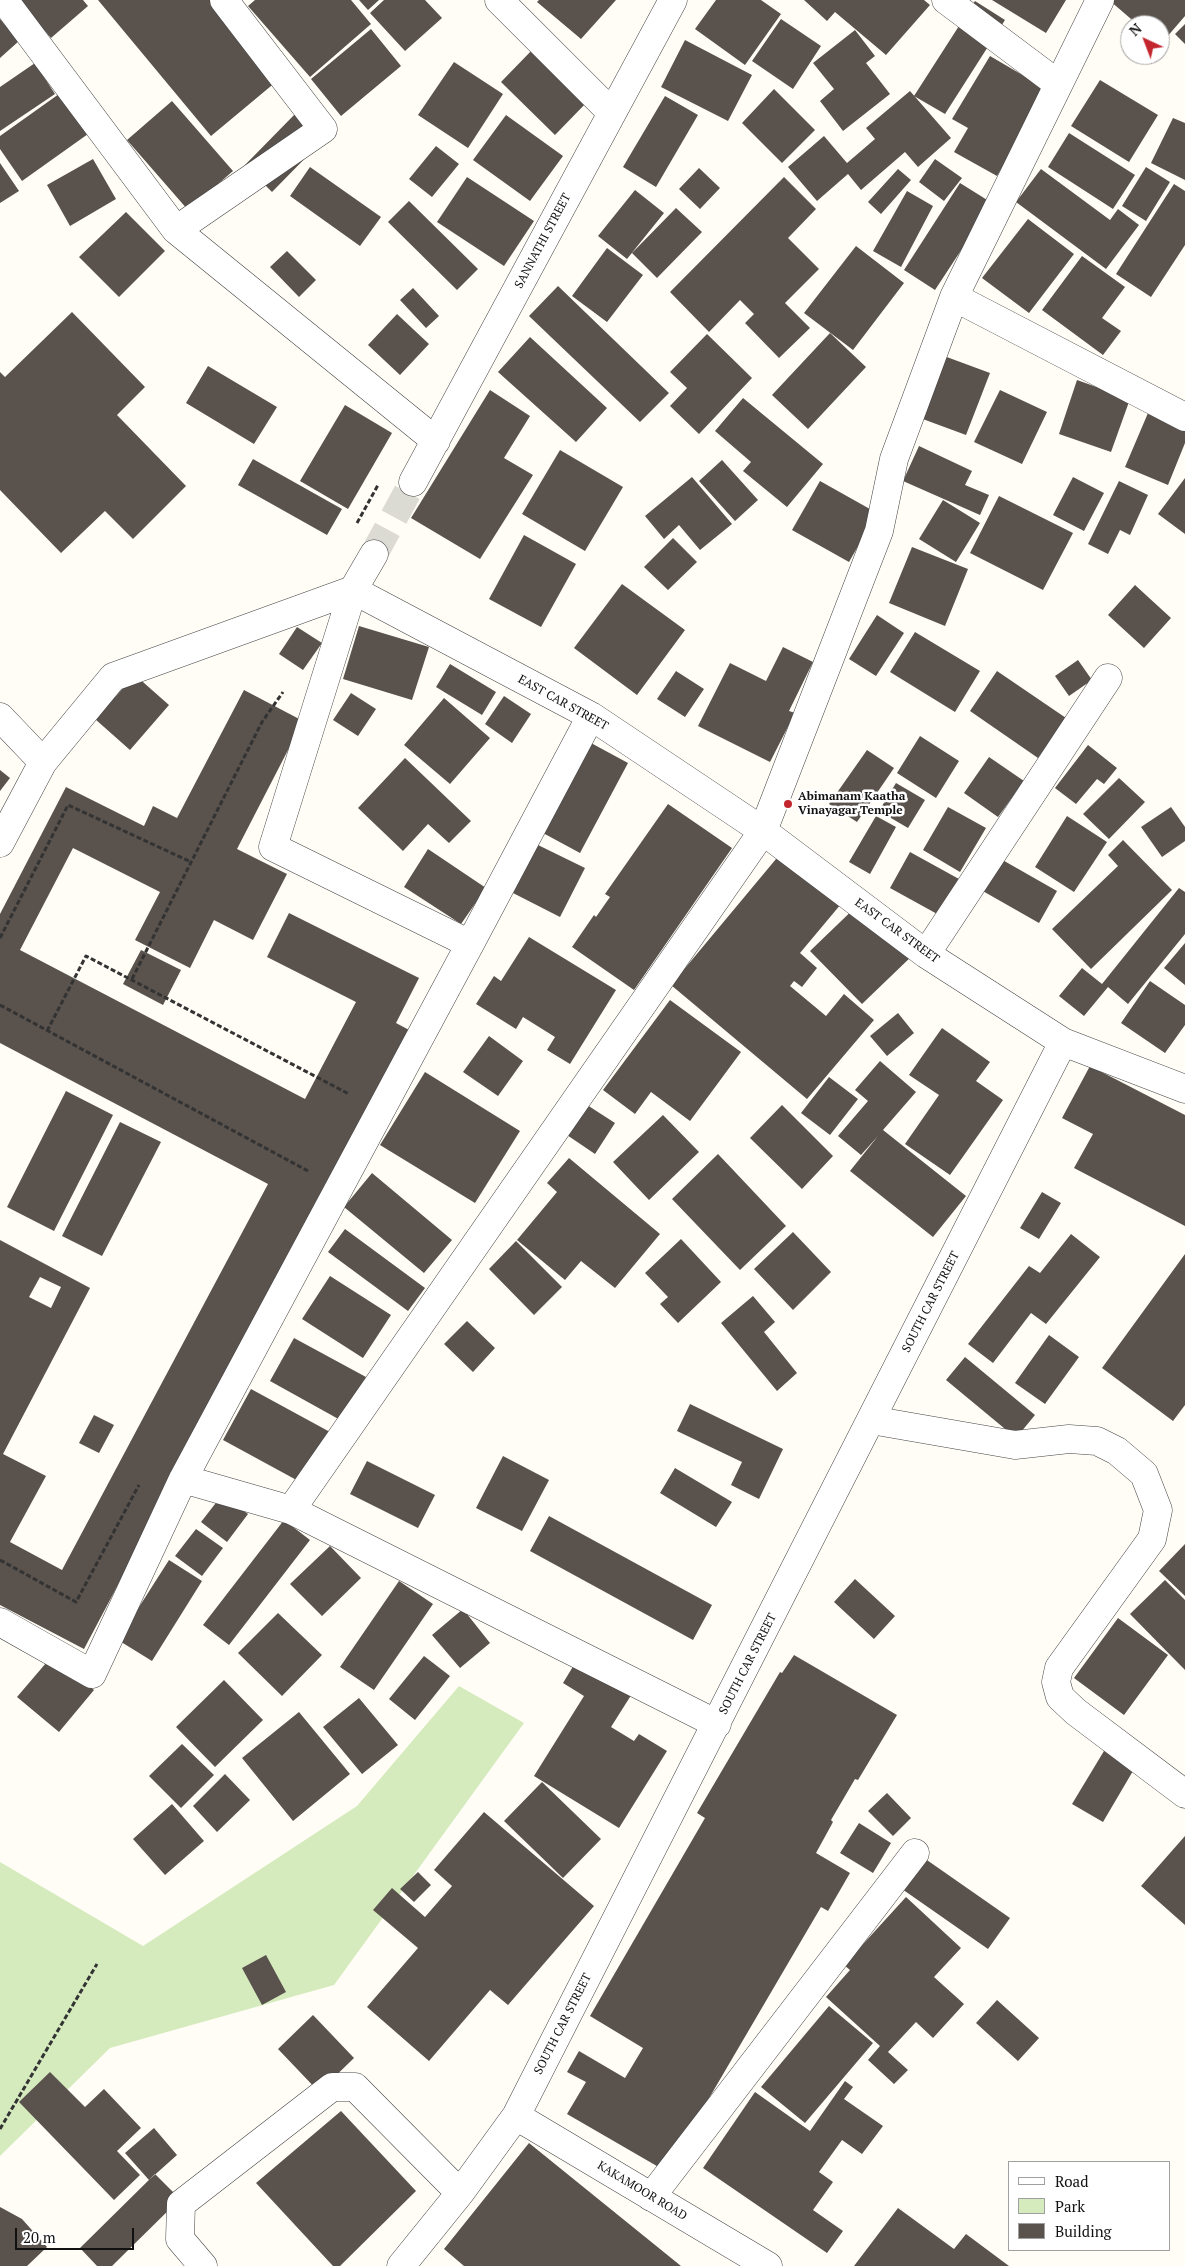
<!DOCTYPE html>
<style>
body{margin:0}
#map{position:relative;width:1185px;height:2266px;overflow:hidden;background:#fffdf5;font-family:"PT Serif",serif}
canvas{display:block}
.legend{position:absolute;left:1008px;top:2161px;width:162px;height:90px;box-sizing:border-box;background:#fff;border:1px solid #a0a0a0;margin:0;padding:6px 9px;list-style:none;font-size:15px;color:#111}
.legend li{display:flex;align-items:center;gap:10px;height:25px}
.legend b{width:25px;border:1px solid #a0a0a0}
.north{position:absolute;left:1120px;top:15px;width:50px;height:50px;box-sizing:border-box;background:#fff;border:1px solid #a0a0a0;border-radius:50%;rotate:317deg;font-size:14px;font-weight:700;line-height:20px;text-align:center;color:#111}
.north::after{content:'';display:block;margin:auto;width:18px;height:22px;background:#c4262e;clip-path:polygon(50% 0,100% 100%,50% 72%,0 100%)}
.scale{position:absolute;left:15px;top:2228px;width:119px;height:22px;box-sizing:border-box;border:2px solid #111;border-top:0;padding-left:6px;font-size:15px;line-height:18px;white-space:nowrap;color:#111;-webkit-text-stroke:4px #fff;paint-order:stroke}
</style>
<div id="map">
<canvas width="1185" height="2266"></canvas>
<ul class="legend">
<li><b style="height:6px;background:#fff"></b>Road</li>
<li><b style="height:14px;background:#d5ebbd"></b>Park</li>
<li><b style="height:14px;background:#5a524d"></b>Building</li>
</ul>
<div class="north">N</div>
<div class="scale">20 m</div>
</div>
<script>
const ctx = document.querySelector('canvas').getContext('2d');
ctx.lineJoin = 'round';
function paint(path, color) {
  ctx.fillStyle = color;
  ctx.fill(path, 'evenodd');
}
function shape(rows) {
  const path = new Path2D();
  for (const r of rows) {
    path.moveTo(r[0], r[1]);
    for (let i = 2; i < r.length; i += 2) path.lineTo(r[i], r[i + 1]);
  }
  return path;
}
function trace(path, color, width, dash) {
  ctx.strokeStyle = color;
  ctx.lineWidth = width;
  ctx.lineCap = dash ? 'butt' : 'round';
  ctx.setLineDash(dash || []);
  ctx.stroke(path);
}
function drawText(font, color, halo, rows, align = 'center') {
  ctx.font = font + ' "PT Serif",serif';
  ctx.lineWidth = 5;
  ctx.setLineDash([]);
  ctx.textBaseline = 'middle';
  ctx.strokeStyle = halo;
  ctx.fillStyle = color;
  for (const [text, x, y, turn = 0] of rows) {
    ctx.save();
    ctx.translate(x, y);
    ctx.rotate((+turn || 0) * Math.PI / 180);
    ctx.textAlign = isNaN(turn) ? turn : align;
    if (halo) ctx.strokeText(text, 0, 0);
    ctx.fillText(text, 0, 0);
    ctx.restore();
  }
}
paint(shape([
 [459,1686,524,1723,334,1985,110,2048,0,2156,0,1862,143,1946,357,1806]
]), '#d5ebbd');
paint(shape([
 [18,0,83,0,88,6,51,38],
 [98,0,210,0,277,81,211,136],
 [255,0,351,0,371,24,310,77,248,6],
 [359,0,379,0,368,10],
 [384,0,425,0,442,18,405,51,370,13],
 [539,0,616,0,581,39,537,2],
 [716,0,761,0,781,14,745,65,695,29],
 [804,0,924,0,930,5,886,55,835,12,827,21],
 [992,0,1066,0,1046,33],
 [1109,0,1185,0,1185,16,1160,45,1160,25,1138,25],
 [975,1,1005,20,945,114,914,96],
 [0,19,19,41,0,58],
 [781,19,821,46,793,89,752,61],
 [1185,24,1185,44,1175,34],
 [371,29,401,66,341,116,311,79],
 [855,30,875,56,866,63,890,94,843,131,820,101,834,89,813,63],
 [685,40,752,75,728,121,661,87],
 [534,48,588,101,555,135,501,82],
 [990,56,1048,90,997,176,954,152,968,128,952,119],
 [454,62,503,94,468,148,418,115],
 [35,63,55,94,0,131,0,87],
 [1100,80,1158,115,1129,162,1071,126],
 [774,89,815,130,782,163,742,123],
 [910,91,951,138,918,167,905,152,861,190,848,174,817,201,788,167,824,136,847,163,875,139,866,128],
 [59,94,88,134,22,181,0,149,0,136],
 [665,96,698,115,656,187,623,167],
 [172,101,233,171,188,210,127,140],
 [296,113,323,140,272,192,245,165],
 [506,115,563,156,530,201,473,160],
 [1173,118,1185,123,1185,180,1151,163],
 [1069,133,1135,175,1113,209,1048,167],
 [436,146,459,164,432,197,409,179],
 [93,159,116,199,70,226,47,185],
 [935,159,962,178,944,201,919,182],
 [0,163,19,191,0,203],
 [310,167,381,217,360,246,290,196],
 [1146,167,1170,182,1146,221,1122,206],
 [699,168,720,188,700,209,679,189],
 [898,169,911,180,881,214,868,202],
 [1041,169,1110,220,1118,209,1139,225,1106,269,1016,202],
 [467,177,534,221,504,266,437,222],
 [784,177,816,209,788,238,819,269,785,303,810,328,779,358,745,323,754,314,740,300,709,332,670,292],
 [960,183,992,203,935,290,904,270],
 [1174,184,1185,191,1185,245,1151,297,1116,274],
 [635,190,664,213,627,259,598,236],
 [907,191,933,206,901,267,873,251],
 [409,201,478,269,457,290,388,222],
 [676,208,702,232,657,278,632,253],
 [126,212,165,251,119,297,79,257],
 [1028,219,1074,254,1029,313,982,278],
 [856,246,904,283,853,350,804,313],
 [607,248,643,275,607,322,572,296],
 [287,251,316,280,299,297,270,267],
 [1082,256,1125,287,1102,318,1121,331,1103,355,1042,310],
 [558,286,669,393,640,422,529,316],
 [413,288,439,316,426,328,400,300],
 [72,312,145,387,117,415,186,486,133,539,105,511,61,553,0,490,0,372,5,377],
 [397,314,429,344,400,375,368,345],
 [830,333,866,367,808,429,772,395],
 [707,334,752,378,699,434,670,406,687,388,670,372],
 [530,337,607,408,576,442,498,372],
 [944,356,990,373,966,435,920,418],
 [208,366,277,407,254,444,186,403],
 [1077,380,1130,399,1111,452,1059,434],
 [490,390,530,416,504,458,533,475,480,559,411,518],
 [1000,390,1047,412,1022,464,974,442],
 [743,398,823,464,787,507,743,471,751,462,715,431],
 [345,405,392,433,348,509,300,481],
 [1148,413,1185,429,1185,443,1168,485,1125,467],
 [919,446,972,471,965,485,989,495,980,515,903,481],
 [560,450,623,487,585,551,522,514],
 [253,459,342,509,327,535,238,485],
 [722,460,758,500,735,521,699,481],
 [692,477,732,524,700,550,679,525,664,539,645,516],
 [1073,477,1104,493,1084,531,1053,515],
 [1185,478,1185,534,1158,514],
 [820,481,877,513,849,562,792,530],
 [1119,481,1148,495,1130,535,1120,530,1108,554,1088,544],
 [999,496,1073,533,1043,590,970,553],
 [943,500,980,523,956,562,919,539],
 [524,535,576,564,541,627,489,599],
 [673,538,697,562,668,590,644,567],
 [912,547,968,569,945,626,889,603],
 [622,584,685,630,637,695,574,648],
 [1135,585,1171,618,1144,648,1108,615],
 [877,615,904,633,876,676,849,659],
 [359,626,429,647,412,700,343,679],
 [297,627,322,643,303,670,279,654],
 [915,632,980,671,955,712,890,672],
 [783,647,813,662,789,711,795,713,770,762,698,726,730,663,766,681],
 [1078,660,1092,680,1069,696,1055,676],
 [450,664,496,692,482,715,436,687],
 [676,671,704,689,685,717,657,699],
 [997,671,1066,718,1038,758,970,711],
 [135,675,169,705,130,750,95,719],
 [244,690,303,721,237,849,287,874,253,940,214,920,190,968,135,940,160,892,73,848,20,950,305,1099,356,1002,267,957,289,913,419,978,396,1023,411,1031,84,1649,0,1605,0,1240,90,1288,3,1454,46,1476,10,1542,62,1570,268,1184,0,1043,0,914,66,787,144,826,153,806,177,818],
 [40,1277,61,1287,51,1308,29,1297],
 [351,693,376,709,358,736,333,720],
 [504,696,531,714,512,743,485,724],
 [444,698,490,738,450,784,404,745],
 [920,736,959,761,936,798,897,773],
 [591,743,628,763,580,853,543,833],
 [1088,745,1117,768,1104,784,1097,779,1076,804,1055,788],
 [867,750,894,768,857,822,829,804],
 [989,757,1024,781,998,817,964,793],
 [405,758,471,821,449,843,428,824,403,851,358,808],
 [0,770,10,778,0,791],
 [1119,778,1145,802,1109,839,1083,814],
 [896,783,925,800,908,828,879,811],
 [668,804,732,848,634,990,572,947,594,915,596,917,610,897,605,894],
 [948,807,986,828,960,872,923,850],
 [1171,807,1185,827,1185,841,1162,857,1141,827],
 [876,816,896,827,870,874,849,862],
 [1067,816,1107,842,1074,892,1035,867],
 [1123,840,1172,890,1091,969,1052,929,1118,866,1108,855],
 [538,845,585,868,560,917,513,893],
 [428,849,486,888,461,924,404,887],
 [910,852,959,879,939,915,890,888],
 [781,853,841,904,800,953,817,968,802,987,794,981,790,986,826,1016,844,994,874,1020,807,1099,671,985],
 [999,858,1057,891,1039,923,981,890],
 [1179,888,1185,892,1185,934,1128,1004,1108,987,1084,1016,1059,996,1082,968,1102,984],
 [863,900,914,954,862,1004,810,951],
 [529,937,616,990,570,1064,547,1050,555,1037,523,1017,516,1029,476,1004,494,976,501,981],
 [1185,943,1185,985,1164,968],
 [141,950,181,970,163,1005,123,984],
 [1150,981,1185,1005,1185,1025,1165,1053,1121,1023],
 [670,1000,741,1052,690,1121,651,1092,635,1114,603,1090],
 [898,1013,914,1033,887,1056,870,1036],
 [942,1028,990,1062,976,1081,1003,1100,950,1175,905,1144,939,1095,909,1075],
 [489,1036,523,1061,498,1096,463,1072],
 [880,1061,916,1092,883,1130,966,1196,933,1237,850,1171,878,1136,861,1155,838,1136,868,1101,855,1090],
 [1090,1066,1185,1115,1185,1226,1074,1168,1093,1134,1062,1118],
 [425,1072,520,1131,475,1203,380,1145],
 [829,1077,858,1099,830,1135,801,1113],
 [66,1091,113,1115,54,1231,7,1207],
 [584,1103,615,1123,595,1154,564,1133],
 [782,1105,833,1156,802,1189,750,1138],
 [663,1115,699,1152,649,1200,613,1162],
 [120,1122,161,1142,102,1256,62,1236],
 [718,1154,786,1226,740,1270,672,1199],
 [569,1158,660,1234,615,1288,581,1261,565,1280,517,1240,557,1192,547,1183],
 [372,1173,452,1240,424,1273,344,1207],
 [1042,1192,1061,1203,1039,1239,1020,1228],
 [345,1229,425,1288,408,1311,328,1252],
 [793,1232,831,1272,793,1310,754,1269],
 [1071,1234,1100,1257,1046,1324,1031,1313,993,1363,968,1344,1029,1266,1040,1273],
 [681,1239,721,1282,678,1323,660,1304,668,1297,645,1273],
 [516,1241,562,1287,534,1315,489,1269],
 [1185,1254,1185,1405,1173,1421,1102,1368],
 [330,1276,391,1315,363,1358,302,1319],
 [753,1296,775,1322,764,1332,797,1373,777,1391,721,1323],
 [467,1321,495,1348,473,1372,444,1344],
 [1049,1335,1079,1357,1045,1404,1015,1383],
 [294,1338,366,1377,342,1421,270,1381],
 [965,1357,1035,1415,1016,1438,946,1380],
 [251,1389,330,1432,302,1483,223,1440],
 [690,1404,783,1449,759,1499,731,1485,742,1462,677,1431],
 [94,1415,114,1425,99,1453,79,1443],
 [503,1456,549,1480,522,1531,476,1508],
 [367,1461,435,1495,418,1528,350,1494],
 [675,1468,732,1502,716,1527,660,1493],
 [222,1495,248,1514,227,1542,201,1522],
 [549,1516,712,1605,693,1640,530,1551],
 [284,1520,310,1540,229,1645,203,1625],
 [196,1529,223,1548,202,1576,175,1556],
 [1185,1544,1185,1596,1159,1571],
 [330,1546,361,1578,322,1616,290,1584],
 [169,1560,202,1581,152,1661,118,1640],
 [855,1579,895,1616,874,1639,834,1602],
 [1165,1580,1185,1600,1185,1670,1130,1614],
 [399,1581,433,1604,374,1690,340,1667],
 [463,1609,490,1643,460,1668,432,1635],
 [278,1613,322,1655,282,1696,238,1653],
 [1118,1618,1168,1655,1124,1715,1074,1678],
 [580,1655,635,1689,611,1727,634,1741,639,1734,667,1751,619,1828,534,1776,584,1696,563,1683],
 [794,1655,897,1715,858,1780,855,1779,831,1820,833,1822,816,1853,850,1873,828,1911,821,1907,681,2146,662,2169,567,2114,586,2082,567,2072,579,2051,625,2078,643,2048,590,2016,705,1818,697,1813,780,1672,782,1673],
 [52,1656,94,1690,59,1732,17,1697],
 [424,1656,450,1676,415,1720,389,1699],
 [224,1680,263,1720,215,1767,176,1727],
 [359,1698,398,1745,362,1774,323,1727],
 [299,1712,350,1774,293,1821,242,1758],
 [1110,1741,1140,1759,1103,1822,1072,1804],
 [182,1744,214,1775,181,1808,149,1776],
 [225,1774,250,1800,217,1832,193,1806],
 [542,1782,601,1839,563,1878,504,1821],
 [887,1793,911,1818,893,1836,868,1811],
 [172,1804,204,1841,165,1875,133,1839],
 [484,1812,594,1906,508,2005,490,1990,429,2061,367,2007,418,1948,373,1910,392,1888,425,1917,452,1886,434,1870],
 [859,1823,891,1843,873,1873,840,1853],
 [1185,1836,1185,1925,1141,1886],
 [924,1858,1010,1918,988,1949,902,1889],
 [418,1872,431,1885,414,1902,400,1889],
 [906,1897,961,1948,934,1977,964,2004,933,2038,916,2022,888,2052,908,2070,894,2084,868,2060,880,2046,826,1997,850,1970,844,1965],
 [266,1955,286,1992,262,2005,242,1968],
 [997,2000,1039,2038,1018,2061,976,2023],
 [829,2006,873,2043,805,2123,761,2087],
 [313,2015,354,2058,319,2092,278,2049],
 [50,2072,85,2107,104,2089,141,2128,117,2151,140,2175,114,2200,19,2102],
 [845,2081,853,2087,844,2099,883,2126,862,2154,842,2140,819,2172,833,2182,813,2210,843,2231,827,2253,703,2168,755,2092,810,2131],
 [341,2111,416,2191,340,2266,333,2266,256,2183],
 [154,2128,177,2155,149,2180,125,2153],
 [529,2143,681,2266,464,2266,444,2249],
 [155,2174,180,2199,112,2266,97,2266,80,2248],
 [0,2207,22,2219,47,2247,27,2266,0,2266],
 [898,2208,954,2249,966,2234,1009,2266,854,2266]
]), '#5a524d');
trace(shape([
 [374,554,413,482]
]), '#dbdad3', 28, [28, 14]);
const minor = shape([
 [4,0,176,230,436,441],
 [499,0,612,113],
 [946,0,1058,84],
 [176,230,323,129,224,0],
 [954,297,1185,417],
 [413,482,673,0],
 [0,717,43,762],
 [0,843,43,762,113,677,353,590,591,716,763,831,926,954,1063,1042,1185,1089],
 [470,944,591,716],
 [926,954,1108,678],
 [871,1420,1015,1445,1069,1439,1097,1441,1117,1451,1144,1474,1158,1510,1152,1539,1059,1668,1056,1682,1060,1697,1076,1712,1185,1794],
 [183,1479,291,1510,717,1724],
 [291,1510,763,831,879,531,894,459,954,297,1100,0],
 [0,1622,92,1674,183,1479,470,944,273,847,353,590,374,554],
 [516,2116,768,2266],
 [651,2197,915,1853],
 [203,2266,180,2239,181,2204,332,2087,355,2087,460,2193],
 [401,2266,460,2193,516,2116,1063,1042]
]);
trace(minor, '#444', 29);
trace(shape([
 [357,523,378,485],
 [0,938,68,805,191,862],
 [132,979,262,722,283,692],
 [0,1005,308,1171],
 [47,1031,86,956,349,1094],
 [0,1560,76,1602,139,1485],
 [0,2129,97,1964]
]), '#333', 3, [5, 2.5]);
trace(minor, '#fff', 28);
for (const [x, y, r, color] of [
 [788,804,5,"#c4262e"]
]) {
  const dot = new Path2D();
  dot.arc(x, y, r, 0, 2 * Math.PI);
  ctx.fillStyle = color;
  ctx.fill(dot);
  trace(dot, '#fff', 2);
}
drawText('12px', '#111', '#fff', [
 ["SANNATHI STREET",543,241,-62],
 ["EAST CAR STREET",563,703,29],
 ["EAST CAR STREET",897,931,36],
 ["SOUTH CAR STREET",931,1302,-63],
 ["SOUTH CAR STREET",748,1664,-63],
 ["SOUTH CAR STREET",563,2024,-63],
 ["KAKAMOOR ROAD",642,2191,31]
]);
drawText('bold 12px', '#111', '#fff', [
 ["Abimanam Kaatha",798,797],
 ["Vinayagar Temple",798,811]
], 'left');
</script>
